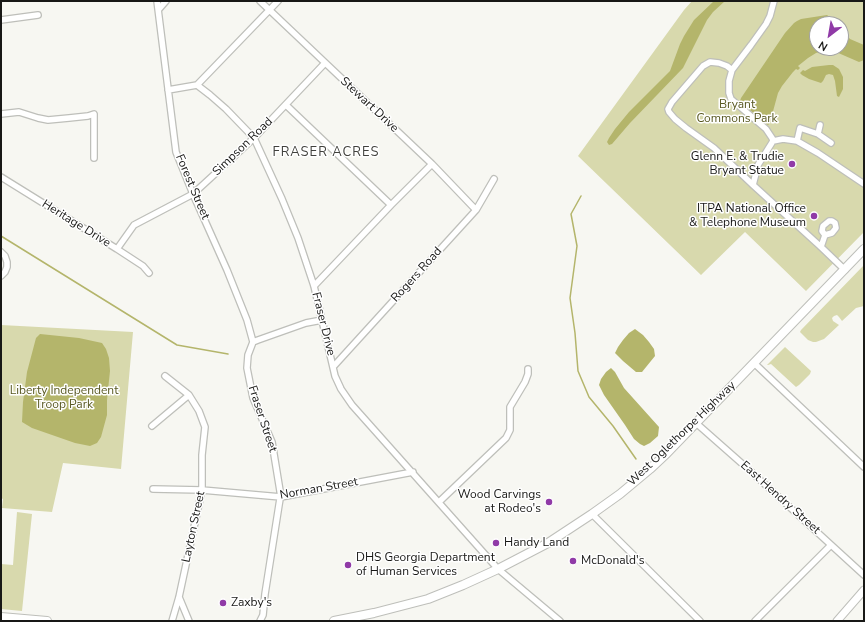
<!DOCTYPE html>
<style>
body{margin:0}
#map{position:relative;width:865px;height:622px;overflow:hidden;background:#f7f7f2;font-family:"Nunito Sans",sans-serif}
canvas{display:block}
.frame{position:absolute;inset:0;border:2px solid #181816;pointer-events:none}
.north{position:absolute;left:809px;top:16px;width:40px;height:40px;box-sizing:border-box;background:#fff;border:1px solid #a3a3a2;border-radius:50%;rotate:211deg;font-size:11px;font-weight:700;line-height:16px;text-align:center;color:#181816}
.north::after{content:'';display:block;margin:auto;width:14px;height:18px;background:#903aa7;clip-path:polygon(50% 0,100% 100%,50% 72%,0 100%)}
</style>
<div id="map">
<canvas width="865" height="622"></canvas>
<div class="frame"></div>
<div class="north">N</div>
</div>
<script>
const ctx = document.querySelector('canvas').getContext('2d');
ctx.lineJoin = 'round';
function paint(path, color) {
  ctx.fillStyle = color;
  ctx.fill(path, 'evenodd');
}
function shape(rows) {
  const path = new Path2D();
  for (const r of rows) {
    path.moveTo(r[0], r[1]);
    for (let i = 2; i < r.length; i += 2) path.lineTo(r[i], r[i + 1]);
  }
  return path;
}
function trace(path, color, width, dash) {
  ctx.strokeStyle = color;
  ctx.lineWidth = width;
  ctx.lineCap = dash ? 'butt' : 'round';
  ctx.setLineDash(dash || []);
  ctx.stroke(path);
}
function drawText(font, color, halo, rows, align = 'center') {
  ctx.font = font + ' "Nunito Sans",sans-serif';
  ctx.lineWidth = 3;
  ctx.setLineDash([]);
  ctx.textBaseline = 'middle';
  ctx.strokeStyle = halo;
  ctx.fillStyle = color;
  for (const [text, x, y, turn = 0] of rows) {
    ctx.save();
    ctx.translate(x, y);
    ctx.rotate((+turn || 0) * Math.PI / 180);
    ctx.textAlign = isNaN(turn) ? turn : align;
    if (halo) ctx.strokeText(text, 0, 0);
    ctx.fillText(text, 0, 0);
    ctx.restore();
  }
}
paint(shape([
 [692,1,864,1,864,232,806,291,745,232,701,275,578,156,684,10],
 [817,24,841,24,841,48,817,48],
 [864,265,864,306,856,308,842,321,839,317,837,315,834,316,832,318,833,321,839,325,824,339,816,342,813,342,808,340,800,332,801,330],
 [1,325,133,332,121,469,63,463,52,512,2,508,3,499,1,498],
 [785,347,811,371,810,374,799,385,796,387,771,364,768,365,767,365],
 [17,512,32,514,22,611,1,609,1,564,13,565]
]), '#d8d9ad');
paint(shape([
 [714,1,725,1,713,12,707,20,683,68,630,123,612,144,609,145,607,142,609,138,615,129,629,112,670,71,680,44,684,36,694,20],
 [827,15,838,24,817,24,817,48,841,48,841,28,850,39,864,45,864,60,859,62,836,52,826,50,816,53,808,58,798,66,800,68,798,70,796,69,793,72,782,86,778,93,772,115,772,121,768,125,741,103,740,101,741,98,785,33,794,23,797,21,801,19],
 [829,65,833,65,839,69,843,77,843,89,839,97,837,96,835,81,833,75,829,74,826,75,823,81,821,83,809,79,802,75,800,73,803,70,805,71,812,67],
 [635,329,643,335,649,342,654,349,655,356,642,372,636,372,623,361,615,353,618,347,623,340,629,333],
 [40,334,79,338,102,343,106,349,109,358,110,371,107,400,107,415,101,437,97,443,90,446,75,443,32,428,22,422,23,402,27,372,36,338],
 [611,368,615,372,624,388,659,427,658,436,650,443,644,446,640,444,634,439,625,425,604,395,599,385,601,379,606,372]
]), '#b4b56b');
trace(shape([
 [581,196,571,214,577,246,570,298,575,333,578,371,589,397,613,426,636,459],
 [1,236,177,345,228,354]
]), '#b4b56b', 1.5);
const minor = shape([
 [157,1,176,152,193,194,227,270,247,320,253,342],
 [260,1,432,164,476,210],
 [774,1,770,16,766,24,751,45,732,70,727,66,719,63,710,62,703,66,672,102,668,109,669,112,675,119,686,128,714,148,753,185,821,247,845,270],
 [159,9,166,1],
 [1,20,38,15],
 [732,70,729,81,729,93,731,99,766,129,772,138,773,141],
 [197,85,278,1],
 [168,90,197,85,210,95,226,109,254,138,282,199,298,238,314,286,335,376,341,389,352,405,498,569,560,621],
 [286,105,391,205],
 [1,114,19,112,38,118,48,120,69,118,88,116,94,114,94,158],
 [818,134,820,125],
 [797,141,818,153,864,184],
 [1,177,117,249,143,266,149,273],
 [753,185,758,165,773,141,783,139,797,141,800,128,818,134,831,143],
 [821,247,825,235,832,233,836,228,835,223,832,221,829,221,823,226,822,231,825,235],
 [117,249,134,225,193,194,254,138,325,63],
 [1,252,5,256,7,262,7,267,5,272,1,276],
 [314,286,391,205,432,164],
 [754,363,864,467],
 [333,367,476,210,494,179],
 [165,376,189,395,199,411,205,427,202,455,202,490,179,597,172,621],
 [696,423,747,468,864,575],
 [152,426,189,395],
 [153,489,202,490,281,497,413,472],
 [439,502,506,438,510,430,510,407,525,382,528,374,528,369],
 [592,514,700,621],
 [179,597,189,621],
 [260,621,263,615,265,594,279,505,280,499,281,497,272,442,253,398,247,368,248,355,253,342,258,340,306,323,322,320],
 [755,621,831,545]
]);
const major = shape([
 [837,621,864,590]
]);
const highway = shape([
 [1,617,47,621],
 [334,621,374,613,428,599,463,585,498,569,548,543,592,514,620,494,650,469,667,453,864,249]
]);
trace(minor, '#bebfba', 8);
trace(major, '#bebfba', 9);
trace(highway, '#bebfba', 10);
trace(minor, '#fff', 5.5);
trace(major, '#fff', 7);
trace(highway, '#fff', 8);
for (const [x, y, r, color] of [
 [792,164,4,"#903aa7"],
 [814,216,4,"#903aa7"],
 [549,502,4,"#903aa7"],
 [496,543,4,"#903aa7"],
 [573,561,4,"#903aa7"],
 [348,565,4,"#903aa7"],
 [223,603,4,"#903aa7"]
]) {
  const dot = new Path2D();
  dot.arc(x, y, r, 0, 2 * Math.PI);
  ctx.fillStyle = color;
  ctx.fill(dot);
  trace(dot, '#fff', 1.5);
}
drawText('12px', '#181816', '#fff', [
 ["Stewart Drive",369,105,43],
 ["Simpson Road",243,147,-44],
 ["Forest Street",192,187,67],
 ["Heritage Drive",76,224,32],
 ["Rogers Road",417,275,-48],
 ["Fraser Drive",323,324,76],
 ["Fraser Street",262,419,72],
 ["West Oglethorpe Highway",682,434,-44],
 ["Norman Street",319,489,-10],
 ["East Hendry Street",780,498,42],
 ["Layton Street",194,527,-78]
]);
drawText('12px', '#595922', '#fff', [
 ["Bryant",737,105],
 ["Commons Park",737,119],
 ["Liberty Independent",64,391],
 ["Troop Park",64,405]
]);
drawText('12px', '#181816', '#fff', [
 ["Glenn E. & Trudie",784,157,"right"],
 ["Bryant Statue",784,171,"right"],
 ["ITPA National Office",806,209,"right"],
 ["& Telephone Museum",806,223,"right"],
 ["Wood Carvings",541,495,"right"],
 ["at Rodeo's",541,509,"right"],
 ["Handy Land",504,543],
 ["DHS Georgia Department",356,558],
 ["of Human Services",356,572],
 ["McDonald's",581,561],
 ["Zaxby's",231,603]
], 'left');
ctx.letterSpacing = '1px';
drawText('13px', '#41413d', '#fff', [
 ["FRASER ACRES",326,153]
]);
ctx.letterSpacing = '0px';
</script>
